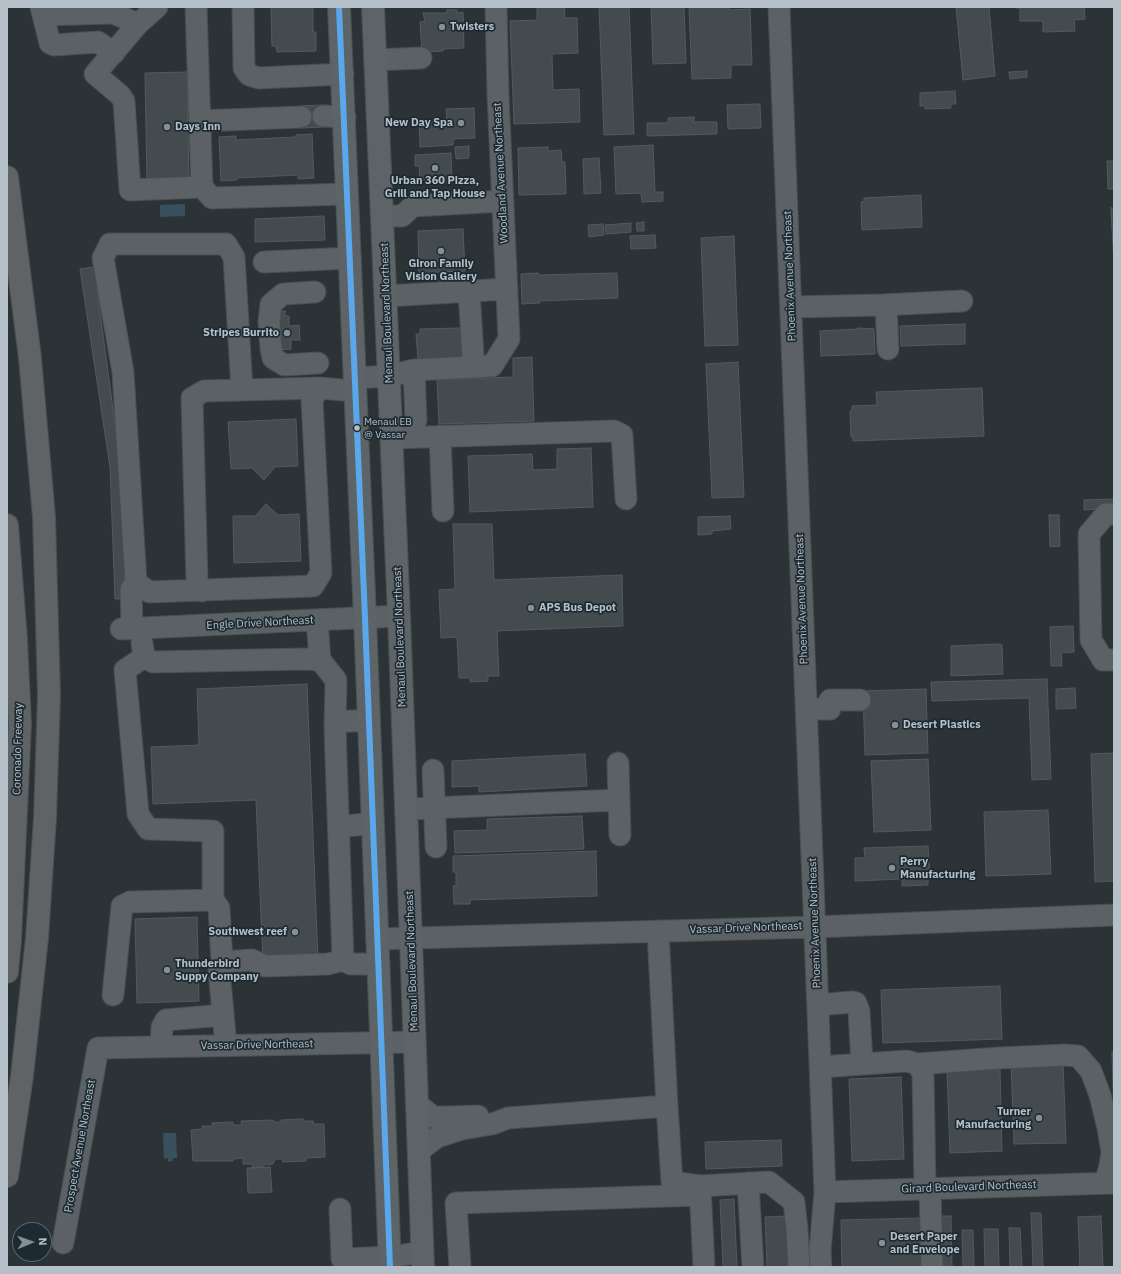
<!DOCTYPE html>
<style>
body{margin:0}
#map{position:relative;width:1121px;height:1274px;overflow:hidden;background:#2b3337;font-family:"IBM Plex Sans",sans-serif}
canvas{display:block}
.frame{position:absolute;inset:0;border:8px solid #b5c0c8;pointer-events:none}
.north{position:absolute;left:12px;top:1222px;width:40px;height:40px;box-sizing:border-box;background:#1e2a32;border:1px solid #5a666e;border-radius:50%;rotate:88deg;font-size:11px;font-weight:700;line-height:16px;text-align:center;color:#b5c0c8}
.north::after{content:'';display:block;margin:auto;width:14px;height:18px;background:#858f95;clip-path:polygon(50% 0,100% 100%,50% 72%,0 100%)}
</style>
<div id="map">
<canvas width="1121" height="1274"></canvas>
<div class="frame"></div>
<div class="north">N</div>
</div>
<script>
const ctx = document.querySelector('canvas').getContext('2d');
ctx.lineJoin = 'round';
function paint(path, color) {
  ctx.fillStyle = color;
  ctx.fill(path, 'evenodd');
}
function shape(rows) {
  const path = new Path2D();
  for (const r of rows) {
    path.moveTo(r[0], r[1]);
    for (let i = 2; i < r.length; i += 2) path.lineTo(r[i], r[i + 1]);
  }
  return path;
}
function trace(path, color, width, dash) {
  ctx.strokeStyle = color;
  ctx.lineWidth = width;
  ctx.lineCap = dash ? 'butt' : 'round';
  ctx.setLineDash(dash || []);
  ctx.stroke(path);
}
function drawText(font, color, halo, rows, align = 'center') {
  ctx.font = font + ' "IBM Plex Sans",sans-serif';
  ctx.lineWidth = 3.5;
  ctx.setLineDash([]);
  ctx.textBaseline = 'middle';
  ctx.strokeStyle = halo;
  ctx.fillStyle = color;
  for (const [text, x, y, turn = 0] of rows) {
    ctx.save();
    ctx.translate(x, y);
    ctx.rotate((+turn || 0) * Math.PI / 180);
    ctx.textAlign = isNaN(turn) ? turn : align;
    if (halo) ctx.strokeText(text, 0, 0);
    ctx.fillText(text, 0, 0);
    ctx.restore();
  }
}
paint(shape([
 [185,204,185,216,160,217,160,205],
 [163,1133,176,1133,177,1158,173,1158,173,1161,168,1162,168,1158,164,1159]
]), '#39505f');
const building = shape([
 [271,7,313,7,313,32,316,32,316,51,277,52,276,46,272,46,271,7],
 [537,7,564,7,565,18,577,18,578,53,552,54,553,90,579,89,580,122,514,124,510,21,537,20,537,7],
 [599,7,629,7,634,134,604,135,599,7],
 [651,7,684,7,686,63,653,64,651,7],
 [689,7,729,7,729,10,750,9,752,65,731,65,731,78,692,79,689,7],
 [956,7,989,7,995,76,963,80,956,7],
 [1016,7,1084,7,1085,19,1074,20,1075,31,1043,32,1043,21,1020,21,1020,8,1016,8,1016,7],
 [447,10,457,10,457,13,463,12,464,48,443,49,443,51,422,52,420,22,425,21,423,13,447,13,447,10],
 [1027,71,1027,77,1010,79,1009,72,1027,71],
 [187,72,189,182,147,183,145,73,187,72],
 [955,91,956,104,951,104,951,108,925,109,925,106,920,106,920,93,955,91],
 [760,104,761,128,728,129,727,105,760,104],
 [323,105,324,127,301,128,300,106,323,105],
 [474,108,475,138,453,139,453,145,420,147,419,120,447,119,446,109,474,108],
 [694,117,694,122,717,122,717,134,647,136,647,123,668,123,668,118,694,117],
 [312,134,314,178,298,179,298,175,237,178,237,180,221,181,219,137,236,136,236,140,296,137,296,135,312,134],
 [653,145,655,192,663,192,663,201,642,202,641,193,616,194,614,147,653,145],
 [469,146,469,158,456,159,455,147,469,146],
 [548,147,548,151,561,150,562,162,565,162,566,194,519,195,518,148,548,147],
 [451,153,452,182,441,183,440,179,420,180,419,166,415,166,415,155,451,153],
 [599,158,601,193,584,194,583,159,599,158],
 [1107,161,1114,161,1114,189,1108,189,1107,161],
 [921,195,922,227,862,230,861,202,864,202,864,198,921,195],
 [1111,208,1114,208,1114,265,1111,208],
 [324,216,325,240,255,242,255,219,324,216],
 [644,222,644,231,637,231,636,223,644,222],
 [631,223,631,232,606,234,605,225,631,223],
 [603,224,604,235,589,237,588,225,603,224],
 [463,229,465,271,419,273,418,231,463,229],
 [655,235,656,248,631,249,630,236,655,235],
 [734,236,738,345,705,346,701,238,734,236],
 [94,267,121,469,127,599,115,599,110,467,80,269,94,267],
 [538,273,539,275,617,273,618,298,539,301,540,303,522,304,521,274,538,273],
 [285,311,285,316,289,316,289,326,299,325,300,340,291,340,291,349,275,350,274,312,285,311],
 [965,324,965,344,901,346,900,326,965,324],
 [459,328,459,332,463,332,464,359,418,360,416,334,420,334,420,329,459,328],
 [858,328,874,329,875,354,821,356,820,331,858,329,858,328],
 [532,357,534,421,439,424,437,380,513,377,513,358,532,357],
 [738,362,744,497,712,498,706,364,738,362],
 [982,388,984,436,853,441,853,437,851,437,850,411,852,411,852,406,877,405,876,392,982,388],
 [296,419,298,466,275,467,264,480,252,468,231,469,228,422,296,419],
 [591,448,593,507,470,512,468,456,532,454,533,470,557,469,557,449,591,448],
 [1114,499,1114,508,1084,510,1084,500,1114,499],
 [266,504,278,515,299,514,301,561,234,563,233,516,255,516,266,504],
 [1049,515,1059,515,1060,546,1050,547,1049,515],
 [730,516,731,529,712,531,712,534,698,535,698,517,730,516],
 [453,524,492,524,494,580,622,575,623,626,497,631,499,676,488,676,488,681,470,682,470,678,459,678,457,637,441,638,439,590,455,589,453,524],
 [1073,626,1074,652,1061,653,1062,666,1051,666,1050,627,1073,626],
 [998,644,1002,645,1003,674,951,676,951,646,998,644],
 [1047,679,1051,779,1032,780,1029,698,932,701,931,682,1047,679],
 [307,684,318,960,263,963,256,800,153,804,151,747,199,745,197,689,307,684],
 [1075,688,1076,708,1056,709,1056,689,1075,688],
 [926,689,928,753,865,755,863,691,926,689],
 [1114,753,1114,881,1095,882,1091,754,1114,753],
 [585,754,587,786,479,792,479,786,452,787,452,761,585,754],
 [928,759,931,830,874,832,871,761,928,759],
 [1048,810,1051,874,986,876,984,812,1048,810],
 [582,816,584,849,455,853,454,831,487,830,487,819,582,816],
 [928,846,930,878,928,878,928,885,902,886,902,879,855,881,855,858,865,858,864,848,928,846],
 [596,851,597,896,470,900,470,904,454,904,453,886,456,886,456,872,453,872,453,856,596,851],
 [197,917,199,1001,137,1003,135,919,197,917],
 [1000,986,1002,1039,883,1043,881,990,1000,986],
 [1112,1052,1114,1052,1114,1121,1112,1052],
 [1063,1061,1066,1143,1014,1144,1011,1063,1063,1061],
 [1000,1069,1002,1151,950,1153,947,1071,1000,1069],
 [901,1077,904,1159,852,1161,849,1079,901,1077],
 [303,1119,303,1121,313,1121,314,1124,324,1124,325,1157,306,1158,306,1161,283,1162,282,1159,275,1159,273,1164,263,1165,263,1167,253,1168,252,1164,243,1164,243,1158,233,1159,233,1161,193,1161,191,1130,202,1129,202,1126,212,1126,212,1123,233,1122,233,1125,242,1125,241,1121,273,1120,274,1122,281,1122,281,1120,303,1119],
 [781,1140,782,1166,706,1169,705,1142,781,1140],
 [270,1167,272,1192,248,1193,247,1168,270,1167],
 [734,1199,737,1267,723,1267,720,1200,734,1199],
 [1031,1213,1041,1213,1043,1267,1033,1267,1031,1213],
 [788,1216,790,1267,767,1267,765,1217,788,1216],
 [940,1216,951,1216,952,1267,941,1267,940,1216],
 [1101,1216,1103,1267,1080,1267,1078,1217,1101,1216],
 [921,1218,922,1267,842,1267,841,1220,921,1218],
 [1009,1228,1020,1228,1022,1267,1010,1267,1009,1228],
 [984,1229,998,1229,999,1267,985,1267,984,1229],
 [962,1230,973,1230,974,1267,963,1267,962,1230]
]);
paint(building, '#444b4f');
trace(building, '#535a5f', 1);
const minor = shape([
 [41,7,50,43,54,45,98,42,114,53],
 [157,7,138,24,95,74,120,95,124,101,130,190,202,187],
 [196,7,202,187,212,198,347,194],
 [243,7,244,68,249,75,259,78,343,74],
 [779,7,825,1192,820,1251,821,1267],
 [43,15,113,13,138,24],
 [375,60,421,58],
 [323,116,345,117],
 [200,121,301,117],
 [383,216,402,216,413,206,503,201],
 [264,262,350,258],
 [469,291,473,355],
 [315,292,283,294,271,304,269,321,271,349,273,358,284,365,318,363],
 [386,296,507,289],
 [886,305,888,349],
 [791,307,882,305,962,301],
 [414,370,416,420],
 [355,378,389,376,414,370,492,366,509,339,498,95,496,7],
 [242,390,234,257,226,244,110,244,103,258,123,372,136,582,149,592,313,586,321,573,312,400,319,388,355,391],
 [440,436,443,511],
 [392,438,614,431,622,435,626,499],
 [1114,514,1106,514,1089,534,1091,640,1103,660,1114,660],
 [202,591,197,582,192,398,204,391,319,388],
 [132,628,131,589,136,582],
 [121,629,399,616],
 [142,643,144,657,153,662,304,659,320,660,317,620],
 [144,657,125,670,138,814,148,829,213,831,213,900],
 [320,660,336,680,335,727,343,960],
 [807,709,830,709,830,700,860,700],
 [335,722,369,720],
 [618,763,619,800],
 [433,770,436,847],
 [407,809,619,800,620,835],
 [339,827,373,823],
 [377,939,815,927,1114,915],
 [113,995,122,906,130,902,213,900,219,908,222,962],
 [818,1005,852,1002,856,1003,859,1011,862,1064],
 [226,1046,219,970,222,962,252,960,265,966,328,964,343,960,351,964,379,964],
 [161,1047,162,1027,166,1020,223,1015],
 [917,1064,999,1058,1065,1055,1078,1056,1091,1071,1100,1095,1108,1128,1112,1152,1110,1166,1105,1183],
 [820,1067,907,1061,917,1064,923,1073,925,1189],
 [417,1104,433,1117,449,1117,478,1116],
 [667,1106,672,1182,700,1186,769,1182,794,1202,797,1229,799,1267],
 [419,1151,437,1137,462,1129,492,1124,508,1118,667,1106,658,931],
 [748,1183,753,1267],
 [700,1186,704,1267],
 [930,1188,932,1267],
 [825,1192,1114,1183],
 [340,1209,342,1259,390,1257,422,1252],
 [63,1243,98,1048,415,1042],
 [460,1267,456,1203,700,1195]
]);
const major = shape([
 [339,7,365,618,390,1267],
 [373,7,399,616,423,1267]
]);
const highway = shape([
 [7,177,30,358,44,517,49,695,45,818,37,938,22,1076,7,1176],
 [7,525,16,639,20,724,10,940,7,972]
]);
trace(minor, '#484f52', 23);
trace(major, '#485054', 24);
trace(highway, '#484f53', 24);
trace(minor, '#5b6165', 21);
trace(major, '#5d6367', 22);
trace(highway, '#5f6366', 22);
trace(shape([
 [339,7,365,618,390,1267]
]), '#5aa8eb', 6);
for (const [x, y, r, color] of [
 [442,27,4,"#858f95"],
 [461,123,4,"#858f95"],
 [167,127,4,"#858f95"],
 [435,168,4,"#858f95"],
 [441,251,4,"#858f95"],
 [287,333,4,"#858f95"],
 [357,428,3.5,"#b5c0c8"],
 [531,608,4,"#858f95"],
 [895,725,4,"#858f95"],
 [892,868,4,"#858f95"],
 [295,932,4,"#858f95"],
 [167,970,4,"#858f95"],
 [1039,1118,4,"#858f95"],
 [882,1243,4,"#858f95"]
]) {
  const dot = new Path2D();
  dot.arc(x, y, r, 0, 2 * Math.PI);
  ctx.fillStyle = color;
  ctx.fill(dot);
  trace(dot, '#1e2a32', 1.5);
}
drawText('10px', '#b5c0c8', '#1e2a32', [
 ["Menaul EB",364,422],
 ["@ Vassar",364,435]
], 'left');
drawText('bold 11px', '#b5c0c8', '#1e2a32', [
 ["Twisters",450,27],
 ["New Day Spa",453,123,"right"],
 ["Days Inn",175,127],
 ["Urban 360 Pizza,",435,181,"center"],
 ["Grill and Tap House",435,194,"center"],
 ["Giron Family",441,264,"center"],
 ["Vision Gallery",441,277,"center"],
 ["Stripes Burrito",279,333,"right"],
 ["APS Bus Depot",539,608],
 ["Desert Plastics",903,725],
 ["Perry",900,862],
 ["Manufacturing",900,875],
 ["Southwest reef",287,932,"right"],
 ["Thunderbird",175,964],
 ["Suppy Company",175,977],
 ["Turner",1031,1112,"right"],
 ["Manufacturing",1031,1125,"right"],
 ["Desert Paper",890,1237],
 ["and Envelope",890,1250]
], 'left');
drawText('11px', '#b5c0c8', '#1e2a32', [
 ["Woodland Avenue Northeast",501,173,-93],
 ["Phoenix Avenue Northeast",790,276,-92],
 ["Menaul Boulevard Northeast",387,313,-92],
 ["Phoenix Avenue Northeast",802,599,-92],
 ["Engle Drive Northeast",260,623,-3],
 ["Menaul Boulevard Northeast",400,637,-92],
 ["Coronado Freeway",18,749,-89],
 ["Phoenix Avenue Northeast",815,923,-92],
 ["Vassar Drive Northeast",746,928,-2],
 ["Menaul Boulevard Northeast",412,961,-92],
 ["Vassar Drive Northeast",257,1045,-1],
 ["Prospect Avenue Northeast",80,1146,-80],
 ["Girard Boulevard Northeast",969,1187,-2]
]);
</script>
